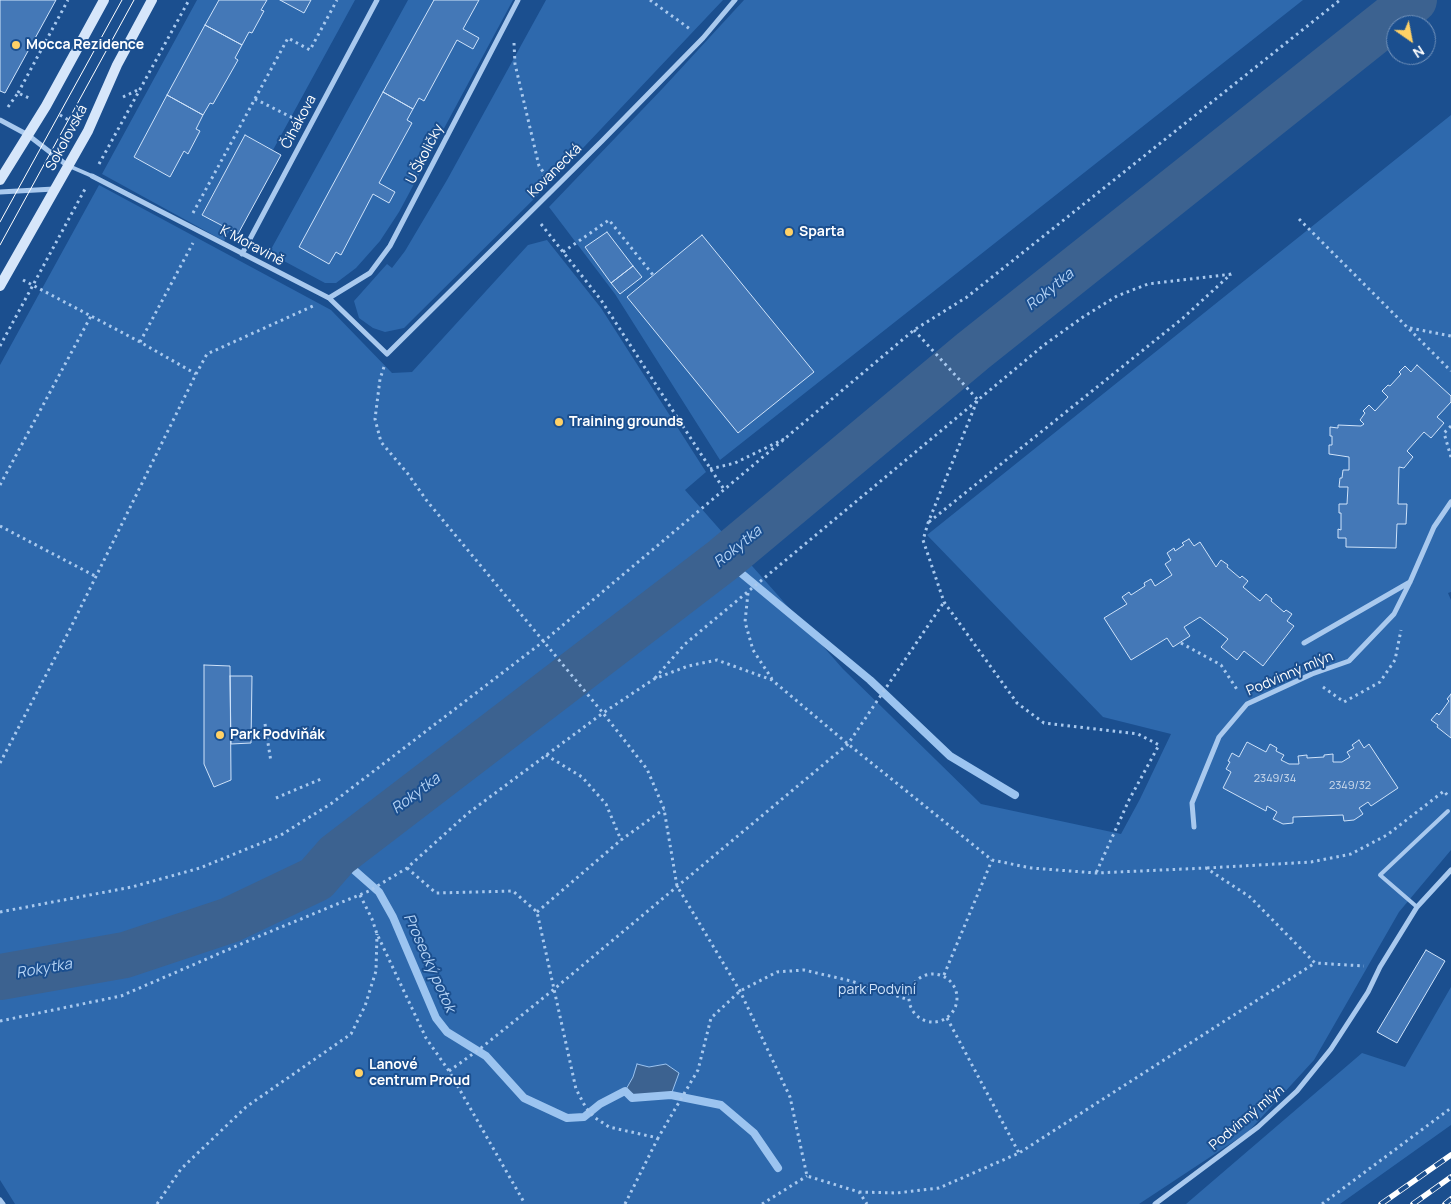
<!DOCTYPE html>
<meta charset="utf-8">
<style>
body{margin:0}
#map{position:relative;width:1451px;height:1204px;overflow:hidden;background:#1b4f8f;font-family:Manrope,sans-serif}
canvas{display:block}
.north{position:absolute;left:1386px;top:15px;width:50px;height:50px;box-sizing:border-box;background:#1b4f8f;border:1px solid #7695bc;border-radius:50%;rotate:147deg;font-size:14px;font-weight:700;line-height:20px;text-align:center;color:#fff}
.north::after{content:'';display:block;margin:auto;width:18px;height:22px;background:#ffd166;clip-path:polygon(50% 0,100% 100%,50% 72%,0 100%)}
</style>
<div id="map">
<canvas width="1451" height="1204"></canvas>
<div class="north">N</div>
</div>
<script>
const ctx = document.querySelector('canvas').getContext('2d');
ctx.lineJoin = 'round';
function paint(path, color) {
  ctx.fillStyle = color;
  ctx.fill(path, 'evenodd');
}
function shape(rows) {
  const path = new Path2D();
  for (const r of rows) {
    if (r.length === 3) {
      path.moveTo(r[0] + r[2], r[1]);
      path.arc(r[0], r[1], r[2], 0, 2 * Math.PI);
      continue;
    }
    path.moveTo(r[0], r[1]);
    for (let i = 2; i < r.length; i += 2) path.lineTo(r[i], r[i + 1]);
  }
  return path;
}
function trace(path, color, width, dash) {
  ctx.strokeStyle = color;
  ctx.lineWidth = width;
  ctx.lineCap = dash ? 'butt' : 'round';
  ctx.setLineDash(dash || []);
  ctx.stroke(path);
}
function drawText(font, color, halo, rows, align = 'center') {
  ctx.font = font + ' Manrope,sans-serif';
  ctx.lineWidth = 4;
  ctx.setLineDash([]);
  ctx.textBaseline = 'middle';
  ctx.strokeStyle = halo;
  ctx.fillStyle = color;
  for (const [text, x, y, turn = 0] of rows) {
    ctx.save();
    ctx.translate(x, y);
    ctx.rotate((+turn || 0) * Math.PI / 180);
    ctx.textAlign = isNaN(turn) ? turn : align;
    if (halo) ctx.strokeText(text, 0, 0);
    ctx.fillText(text, 0, 0);
    ctx.restore();
  }
}
paint(shape([
 [197,0,219,0,134,157,170,177,184,151,187,153,200,131,196,129,210,103,213,104,237,60,235,58,249,32,252,33,264,11,261,10,267,0,280,0,304,13,311,0,355,0,273,150,245,135,202,214,230,230,224,241,102,174],
 [408,0,434,0,300,247,329,263,336,252,341,254,373,194,389,203,395,193,379,183,412,123,407,120,419,98,457,40,473,48,479,38,463,29,479,0,513,0,399,212,380,241,356,268,336,283,325,283,269,253],
 [546,0,723,0,549,184,404,328,385,332,373,328,359,318,354,301,387,264,392,268,405,251,447,180],
 [744,0,1303,0,720,460,615,294,549,207,663,88],
 [1451,115,1451,396,1417,365,1411,372,1404,366,1399,372,1401,374,1390,386,1388,385,1382,391,1388,397,1375,411,1369,405,1363,411,1365,413,1360,420,1364,424,1361,426,1330,428,1330,436,1332,436,1332,445,1337,456,1349,457,1349,470,1343,470,1342,478,1340,478,1339,486,1348,487,1347,504,1339,505,1339,512,1341,513,1341,530,1338,530,1338,538,1346,538,1346,547,1396,548,1397,524,1407,504,1398,504,1399,467,1404,468,1413,457,1407,451,1424,432,1431,438,1443,424,1437,417,1451,402,1451,592,1448,593,1451,600,1451,694,1447,699,1449,701,1439,715,1437,713,1432,720,1438,725,1437,727,1451,738,1451,850,1399,912,1314,1060,1248,1132,1139,1204,15,1204,0,1180,0,365,99,185,331,310,392,373,412,372,528,245,547,240,601,308,706,472,685,490,843,669,981,804,1121,834,1140,799,1171,734,1103,717,927,535],
 [1189,539,1194,546,1200,542,1216,567,1222,560,1228,565,1227,567,1240,578,1242,576,1248,581,1243,587,1260,601,1266,594,1272,599,1271,601,1284,612,1286,610,1292,614,1287,621,1294,627,1263,666,1244,651,1221,647,1228,639,1200,617,1184,627,1189,636,1173,647,1167,638,1131,660,1105,618,1127,604,1122,597,1129,593,1131,595,1145,586,1144,583,1151,579,1155,586,1172,575,1171,560,1167,553,1174,549,1176,551,1184,545,1182,543],
 [204,665,230,666,231,780,214,787,204,764],
 [1359,741,1364,748,1369,745,1371,805,1368,802,1359,808,1363,814,1354,820,1344,821,1343,815,1293,817,1293,823,1283,824,1277,812,1267,806,1265,810,1223,788,1231,772,1226,769,1230,762,1228,760,1232,754,1239,757,1247,742,1266,752,1270,745,1277,748,1276,751,1284,755,1281,760,1289,764,1299,764,1299,756,1306,755,1307,758,1324,757,1325,755,1332,754,1333,762,1342,762,1350,757,1347,752,1354,748,1353,745],
 [637,1064,649,1067,666,1064,679,1073,671,1095,632,1098,625,1090,633,1077],
 [1451,987,1451,1125,1340,1204,1186,1204,1362,1053,1405,1067]
]), '#2e69ad');
const water = shape([
 [637,1064,649,1067,666,1064,679,1073,671,1095,632,1098,625,1091,633,1077,637,1064]
]);
paint(water, '#3c6290');
trace(water, '#9cc4f0', 1);
trace(shape([
 [724,559,870,680,950,756,1015,795],
 [337,855,379,892,393,917,436,1018,447,1032,486,1056,524,1098,567,1118,584,1117,600,1104,625,1091,632,1098,671,1095,721,1105,754,1133,778,1168]
]), '#9cc4f0', 8);
trace(shape([
 [0,977,125,955,230,920,316,879,337,855,724,559,973,351,1414,0]
]), '#3c6290', 46);
const building = shape([
 [0,0,56,0,5,93,0,91,0,0],
 [219,0,267,0,261,10,264,11,252,33,249,32,242,45,205,25,219,0],
 [280,0,311,0,304,13,280,0],
 [434,0,479,0,463,29,479,38,473,49,457,40,424,101,419,98,413,109,383,92,434,0],
 [205,25,242,45,235,58,238,60,213,104,210,103,203,115,167,95,205,25],
 [383,92,413,109,407,120,412,123,379,183,395,192,389,203,373,194,341,255,336,252,329,264,299,247,383,92],
 [167,95,203,115,196,129,200,131,188,154,184,151,170,177,134,157,167,95],
 [245,135,281,155,238,234,202,215,245,135],
 [607,232,633,266,611,283,585,247,607,232],
 [702,235,814,372,738,433,627,297,702,235],
 [633,266,642,277,620,294,611,283,633,266],
 [1417,365,1451,396,1451,402,1437,417,1444,423,1431,438,1424,432,1407,451,1413,457,1404,468,1399,467,1398,504,1407,504,1406,524,1397,524,1396,548,1346,547,1346,538,1338,538,1338,529,1341,530,1341,513,1339,513,1339,504,1347,504,1348,487,1339,487,1340,478,1342,478,1343,470,1349,470,1349,457,1329,454,1329,445,1332,445,1332,436,1330,436,1330,427,1338,428,1338,425,1361,426,1364,424,1360,420,1365,413,1363,411,1369,405,1375,411,1388,397,1382,391,1388,385,1390,386,1401,374,1399,372,1405,366,1411,372,1417,365],
 [1189,539,1194,546,1200,542,1216,567,1221,560,1228,565,1227,567,1240,578,1242,576,1248,581,1243,587,1260,601,1266,594,1272,599,1271,601,1284,612,1286,610,1292,614,1287,621,1294,626,1263,666,1244,651,1237,660,1221,647,1228,639,1200,617,1184,627,1190,636,1173,647,1167,638,1131,660,1104,618,1127,604,1122,597,1129,592,1131,595,1145,586,1144,583,1151,579,1155,586,1172,575,1165,564,1171,560,1167,553,1174,548,1175,551,1184,545,1182,543,1189,539],
 [204,665,230,666,231,780,214,787,204,764,204,665],
 [230,676,252,676,251,743,231,744,230,676],
 [1451,694,1451,738,1437,727,1438,725,1431,720,1437,713,1439,715,1449,701,1447,699,1451,694],
 [1359,740,1364,748,1369,744,1398,788,1371,806,1368,802,1359,808,1363,814,1354,820,1344,821,1343,815,1293,817,1293,823,1283,824,1273,819,1277,812,1267,806,1266,811,1223,788,1231,772,1226,769,1230,762,1228,761,1232,753,1239,757,1247,742,1266,752,1270,744,1277,748,1276,751,1284,755,1281,760,1289,764,1299,764,1298,756,1307,755,1307,758,1324,757,1324,755,1333,754,1333,762,1342,762,1350,757,1347,752,1354,748,1352,745,1359,740],
 [1426,950,1445,961,1397,1043,1377,1032,1426,950]
]);
paint(building, '#4478b7');
trace(building, '#cfe3fa', 1);
trace(shape([
 [650,0,690,29],
 [514,43,515,64,539,166,544,173,544,177],
 [18,93,68,0],
 [123,97,140,89],
 [255,99,297,120],
 [8,107,18,93,31,99],
 [60,115,72,122],
 [99,164,189,0],
 [193,213,288,38,310,50,337,0],
 [1299,219,1451,371],
 [541,224,601,300,725,491],
 [563,252,609,220,653,275],
 [23,280,140,342,196,374],
 [1410,328,1451,336],
 [914,330,978,400],
 [140,342,193,243],
 [0,346,85,189],
 [384,367,380,379,375,419,381,442,408,474,427,501,603,713,654,679,688,666,717,660,772,680,848,744,992,860,1031,868,1096,873,1206,868,1250,897,1315,963,1364,966],
 [977,401,928,523,923,540,944,602,1017,703,1044,723,1138,734,1159,745,1129,800,1096,873],
 [1451,426,1444,433,1451,457],
 [710,469,735,463,784,439],
 [0,485,91,316],
 [929,522,1183,318,1231,274],
 [0,526,95,576],
 [748,593,745,622,753,650,772,679],
 [1181,643,1221,665,1238,691],
 [655,678,685,644,1044,345,1083,317,1117,296,1148,284,1232,274],
 [1323,687,1344,702,1380,682,1395,660,1401,630],
 [265,724,271,762],
 [546,755,582,777,606,804,621,840],
 [0,763,69,631,196,374,207,354,313,306],
 [276,798,321,779],
 [407,868,436,893,513,891,537,912,576,1089,586,1108,594,1117,609,1127,658,1138,698,1070,711,1018,740,991,777,972,804,970,851,981,909,1000],
 [1207,868,1311,862,1351,854,1387,835,1444,791,1448,796],
 [360,895,372,919,377,934,426,1038,449,1071,525,1204],
 [0,912,132,887,200,868,281,835,332,803,544,641,914,330,967,297,1340,0],
 [537,912,621,840,664,809],
 [933,998,24],
 [944,975,992,860],
 [947,1018,1019,1153],
 [0,1021,121,996,262,935,369,891,407,868,467,814,603,713,647,769,664,809,677,886,740,991,790,1097,807,1176,859,1192,867,1204],
 [449,1071,481,1048,553,990,848,744,944,602],
 [859,1192,897,1193,939,1188,1019,1153,1315,963],
 [157,1204,181,1169,246,1107,351,1034,365,1006,376,971,377,934],
 [625,1204,658,1138],
 [762,1204,807,1176],
 [1322,1204,1451,1108]
]), '#a9c9ee', 3, [2.5, 4]);
trace(shape([
 [69,166,92,176],
 [1417,907,1380,875,1448,811]
]), '#a9c9ee', 4);
trace(shape([
 [0,120,28,135,68,166],
 [92,176,329,298,387,354,602,141,703,38,735,0],
 [0,192,54,189],
 [242,254,377,0],
 [329,298,370,273,390,246,518,0],
 [1304,643,1410,582],
 [1194,827,1192,803,1219,737,1247,704,1312,674,1349,661,1394,614,1410,582,1434,527,1451,502],
 [0,1200,3,1204],
 [1155,1204,1258,1127,1297,1091,1331,1049,1368,992,1380,967,1417,907,1451,870]
]), '#a9c9ee', 5);
trace(shape([
 [0,180,46,106,104,0],
 [0,286,88,131,117,65,152,0]
]), '#d6e6fa', 10);
trace(shape([
 [0,222,122,0],
 [0,245,134,0]
]), '#fff', 1);
const rail = shape([
 [1381,1204,1451,1155],
 [1413,1204,1451,1177],
 [1445,1204,1451,1199]
]);
trace(rail, '#fff', 5.5);
trace(rail, '#1b4f8f', 4, [11]);
for (const [x, y, r, color] of [
 [16,45,5,"#ffd166"],
 [789,232,5,"#ffd166"],
 [559,422,5,"#ffd166"],
 [220,735,5,"#ffd166"],
 [359,1073,5,"#ffd166"]
]) {
  const dot = new Path2D();
  dot.arc(x, y, r, 0, 2 * Math.PI);
  ctx.fillStyle = color;
  ctx.fill(dot);
  trace(dot, '#1b4f8f', 2);
}
drawText('11px', '#d0dded', null, [
 ["2349/34",1275,779],
 ["2349/32",1350,786]
]);
drawText('bold 14px', '#fff', '#1b4f8f', [
 ["Mocca Rezidence",26,45],
 ["Sparta",799,232],
 ["Training grounds",569,422],
 ["Park Podviňák",230,735],
 ["Lanové",369,1065],
 ["centrum Proud",369,1081]
], 'left');
drawText('14px', '#fff', '#1b4f8f', [
 ["Čihákova",299,122,-62],
 ["Sokolovská",67,138,-62],
 ["U Školičky",425,154,-63],
 ["Kovanecká",555,171,-45],
 ["K Moravině",252,246,28],
 ["Podvinný mlýn",1290,674,-23],
 ["Podvinný mlýn",1247,1118,-40]
]);
drawText('14px', '#cfe3fa', '#1b4f8f', [
 ["park Podviní",877,990]
]);
drawText('italic 15px', '#b5d3f5', '#1b4f8f', [
 ["Rokytka",1050,290,-39],
 ["Rokytka",738,547,-39],
 ["Rokytka",416,794,-37],
 ["Prosecký potok",429,963,66],
 ["Rokytka",44,969,-10]
]);
</script>
